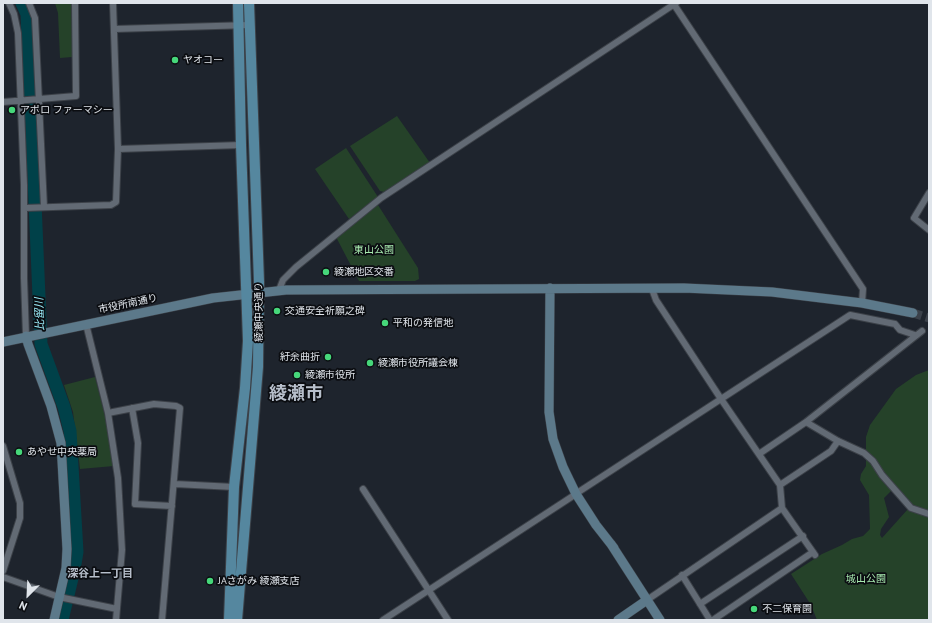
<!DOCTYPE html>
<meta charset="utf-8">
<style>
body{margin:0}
#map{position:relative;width:932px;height:623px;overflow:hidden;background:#1e242d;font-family:"PT Sans",sans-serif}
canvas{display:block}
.frame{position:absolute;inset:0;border:4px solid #e0e5eb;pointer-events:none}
.north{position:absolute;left:8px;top:575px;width:40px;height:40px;-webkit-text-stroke:3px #0b0d11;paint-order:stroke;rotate:204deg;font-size:11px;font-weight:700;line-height:16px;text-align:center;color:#e0e5eb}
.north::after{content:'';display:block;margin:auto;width:14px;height:18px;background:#e0e5eb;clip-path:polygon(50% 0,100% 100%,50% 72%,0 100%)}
</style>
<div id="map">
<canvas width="932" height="623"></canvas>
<div class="frame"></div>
<div class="north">N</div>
</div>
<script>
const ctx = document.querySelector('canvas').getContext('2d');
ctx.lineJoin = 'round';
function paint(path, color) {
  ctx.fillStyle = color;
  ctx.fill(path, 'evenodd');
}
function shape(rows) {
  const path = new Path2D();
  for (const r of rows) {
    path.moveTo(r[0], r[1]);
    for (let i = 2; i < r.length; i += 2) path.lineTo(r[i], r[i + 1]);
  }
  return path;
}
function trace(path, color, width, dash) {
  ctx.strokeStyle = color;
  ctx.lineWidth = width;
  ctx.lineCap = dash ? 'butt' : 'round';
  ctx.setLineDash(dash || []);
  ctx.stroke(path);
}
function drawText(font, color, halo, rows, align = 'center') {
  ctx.font = font + ' "PT Sans","Noto Sans JP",sans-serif';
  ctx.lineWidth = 3.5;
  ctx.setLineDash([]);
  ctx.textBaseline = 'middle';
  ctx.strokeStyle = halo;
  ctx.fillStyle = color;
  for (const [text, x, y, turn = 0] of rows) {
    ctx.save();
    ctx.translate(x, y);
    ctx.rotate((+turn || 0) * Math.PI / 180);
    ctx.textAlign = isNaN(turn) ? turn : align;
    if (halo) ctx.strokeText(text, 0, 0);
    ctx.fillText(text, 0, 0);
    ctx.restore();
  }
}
paint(shape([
 [55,3,72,3,72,57,60,58,58,13],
 [397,116,430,163,384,192,380,191,350,146],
 [346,148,378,197,349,219,315,169],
 [378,205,418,268,419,279,415,281,359,281,336,237],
 [929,370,929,620,817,620,811,605,791,574,822,554,842,545,852,539,863,536,870,529,869,495,860,480,861,474,866,466,866,437,870,425,896,389,916,375],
 [896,486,910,503,910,510,908,509,882,538,880,535,881,529,889,517,884,498],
 [95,377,105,416,114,466,80,469,73,412,64,385]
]), '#254229');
trace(shape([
 [22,3,27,14,41,344,64,407,70,431,77,552,74,570,62,620]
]), '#004149', 13);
trace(shape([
 [913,313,929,318]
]), '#3b414a', 9, [9, 4.5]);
const street = shape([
 [9,3,14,14,18,33,24,185,24,278,26,336],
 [29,3,35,18,44,207],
 [673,3,863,289,862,303],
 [114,29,250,25],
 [3,102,76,96,75,3],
 [118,149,241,145],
 [929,193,914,218,929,230],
 [24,208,111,205,116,202,118,149,113,3],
 [279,290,283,280,296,267,381,198,676,3],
 [86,324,108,413,118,478,122,550,116,620],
 [132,408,138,443,135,504,172,506],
 [108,413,154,404,176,406,180,408,162,620],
 [806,422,838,441,864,453,873,461,882,475,911,508,929,514],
 [3,446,20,503,20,518,3,571],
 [759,454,806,422,922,331],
 [175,484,234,487],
 [780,485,831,451,838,441],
 [363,489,448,620],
 [580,491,721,399,656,300,652,289],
 [815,555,782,508,780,485,721,399,850,315,895,324,900,330,915,335],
 [682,575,710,620],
 [3,577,59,597,117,609],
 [647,600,782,508],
 [700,604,803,536],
 [383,620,576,494],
 [713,620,813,552]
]);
const secondary = shape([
 [550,288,549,412,553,439,563,467,576,494,596,525,614,548],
 [26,336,28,344,51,406,61,443,67,549,66,568,54,620],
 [3,342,213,298,286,290,684,288,772,292,862,303,913,313],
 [611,544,660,620],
 [618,620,647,600]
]);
const primary = shape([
 [229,620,234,487,245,388,248,341,241,145,238,3],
 [237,620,258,367,259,282,249,3]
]);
trace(street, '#3c4148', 8);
trace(secondary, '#3c4148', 10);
trace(primary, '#3c4148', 12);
trace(street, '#626a74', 6);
trace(secondary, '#5c798a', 9);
trace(primary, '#55879f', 10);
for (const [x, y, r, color] of [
 [175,60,4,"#46d77a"],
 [12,110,4,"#46d77a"],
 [326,272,4,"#46d77a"],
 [277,311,4,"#46d77a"],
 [385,323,4,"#46d77a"],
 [328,357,4,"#46d77a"],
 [370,363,4,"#46d77a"],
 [297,375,4,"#46d77a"],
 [19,452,4,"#46d77a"],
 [210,581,4,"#46d77a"],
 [754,609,4,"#46d77a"]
]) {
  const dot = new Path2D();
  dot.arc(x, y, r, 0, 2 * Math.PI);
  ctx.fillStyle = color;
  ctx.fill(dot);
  trace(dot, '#0b0d11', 1.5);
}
drawText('10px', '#e0e5eb', '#0b0d11', [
 ["ヤオコー",183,60],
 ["アポロ ファーマシー",20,110],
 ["綾瀬地区交番",334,272],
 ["交通安全祈願之碑",285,311],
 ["平和の発信地",393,323],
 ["紆余曲折",320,357,"right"],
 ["綾瀬市役所議会棟",378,363],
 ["綾瀬市役所",305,375],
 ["あやせ中央薬局",27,452],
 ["JAさがみ 綾瀬支店",218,581],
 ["不二保育園",762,609]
], 'left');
drawText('10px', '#a9ebb0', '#0b0d11', [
 ["東山公園",374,250],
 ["城山公園",866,579]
]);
drawText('10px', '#e0e5eb', '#0b0d11', [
 ["市役所南通り",128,304,-12],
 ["綾瀬中央通り",259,312,-90]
]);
drawText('italic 11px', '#9cf0fd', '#0b0d11', [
 ["比留川",40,314,-92]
]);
drawText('bold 11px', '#b7bfcb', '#0b0d11', [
 ["深谷上一丁目",100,574]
]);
drawText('bold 18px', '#b7bfcb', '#0b0d11', [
 ["綾瀬市",296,394]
]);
</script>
